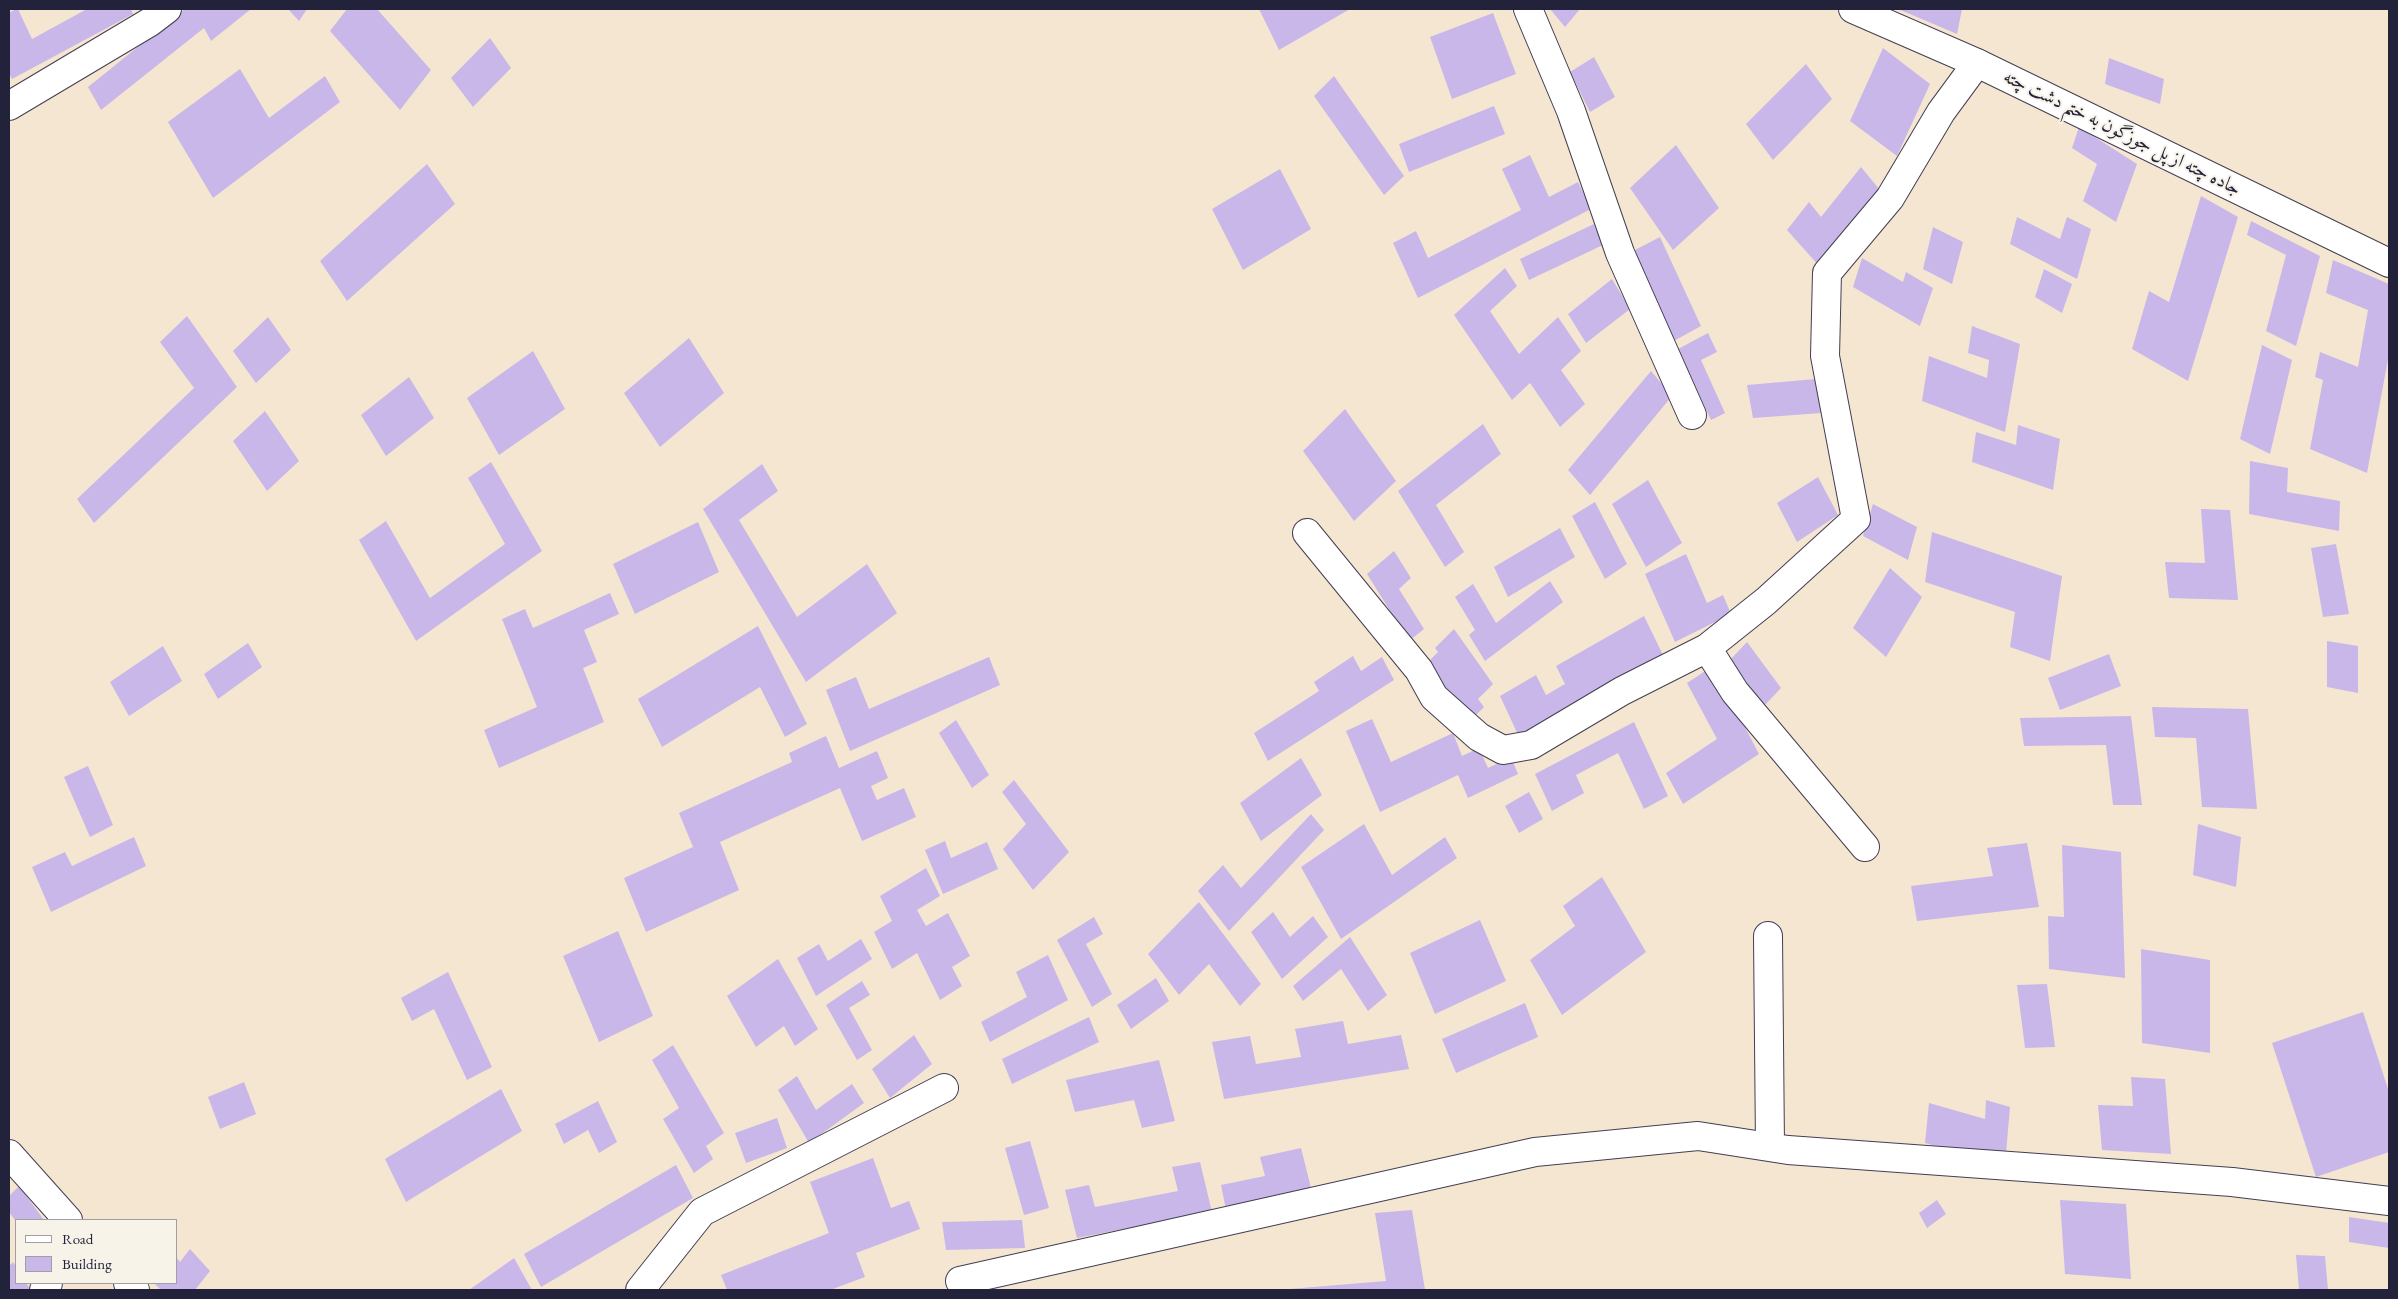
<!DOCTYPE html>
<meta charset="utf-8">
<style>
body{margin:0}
#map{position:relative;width:2398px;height:1299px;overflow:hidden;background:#f5e6d1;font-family:"EB Garamond",serif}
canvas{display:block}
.frame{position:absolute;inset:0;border:10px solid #22223b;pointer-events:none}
.legend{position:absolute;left:15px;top:1219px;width:162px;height:65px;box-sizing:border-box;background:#f7f3e8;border:1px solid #a29fa3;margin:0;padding:6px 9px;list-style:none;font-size:15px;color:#22223b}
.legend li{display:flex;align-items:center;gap:10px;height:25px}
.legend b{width:25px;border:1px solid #a29fa3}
</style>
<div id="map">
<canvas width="2398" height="1299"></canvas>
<div class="frame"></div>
<ul class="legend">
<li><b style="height:6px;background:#fff"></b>Road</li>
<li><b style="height:14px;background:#c9b7e9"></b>Building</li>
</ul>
</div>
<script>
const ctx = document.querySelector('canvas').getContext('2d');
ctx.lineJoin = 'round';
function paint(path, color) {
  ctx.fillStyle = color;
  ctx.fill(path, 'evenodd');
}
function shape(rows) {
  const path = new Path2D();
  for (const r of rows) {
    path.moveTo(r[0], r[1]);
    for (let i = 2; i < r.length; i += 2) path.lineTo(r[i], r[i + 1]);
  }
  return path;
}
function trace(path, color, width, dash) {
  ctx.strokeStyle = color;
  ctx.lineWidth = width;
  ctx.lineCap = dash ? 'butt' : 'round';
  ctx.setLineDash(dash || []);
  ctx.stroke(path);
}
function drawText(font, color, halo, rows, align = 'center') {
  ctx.font = font + ' "EB Garamond",Amiri,serif';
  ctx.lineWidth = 4;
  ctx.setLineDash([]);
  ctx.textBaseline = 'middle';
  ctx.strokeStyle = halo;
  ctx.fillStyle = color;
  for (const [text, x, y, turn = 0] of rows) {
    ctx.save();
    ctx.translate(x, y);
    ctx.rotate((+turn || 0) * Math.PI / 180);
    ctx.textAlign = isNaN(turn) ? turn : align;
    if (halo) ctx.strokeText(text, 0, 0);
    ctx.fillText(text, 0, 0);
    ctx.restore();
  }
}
paint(shape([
 [16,9,18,9,32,39,87,9,131,9,133,14,12,79,9,73,9,13],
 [185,9,251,9,211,41,204,28,101,110,88,87],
 [288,9,307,9,299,21],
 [347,9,377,9,431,70,400,110,330,31],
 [1259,9,1350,9,1279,50],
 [1550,9,1580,9,1565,27],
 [1898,9,1962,9,1957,34],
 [1493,13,1516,74,1452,99,1430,37],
 [490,38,511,68,473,107,451,78],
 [1883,48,1930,84,1897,156,1850,121],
 [1594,57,1615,97,1590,112,1570,72],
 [2109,58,2164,79,2160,104,2105,84],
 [1806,64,1832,99,1773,160,1746,124],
 [240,69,269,118,325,76,340,102,213,198,168,122],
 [1334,76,1404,176,1384,195,1314,96],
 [1494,106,1505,134,1409,172,1399,144],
 [2079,127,2137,164,2116,222,2083,201,2097,164,2072,148],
 [1676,145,1719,208,1673,250,1630,188],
 [1530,155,1549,197,1578,182,1591,209,1418,298,1393,243,1416,231,1428,258,1521,210,1502,169],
 [427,164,455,204,347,301,320,261],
 [1861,167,1880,190,1820,267,1787,230,1809,202,1821,217],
 [1280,169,1311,229,1243,270,1212,209],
 [2201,196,2238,217,2188,381,2132,349,2149,291,2169,302],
 [2017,217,2060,239,2067,217,2091,229,2077,279,2010,244],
 [2251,221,2320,256,2296,346,2266,331,2286,255,2247,235],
 [1594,224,1603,245,1529,280,1520,259],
 [1933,227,1963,242,1952,284,1923,269],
 [1660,237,1701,326,1672,342,1631,252],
 [1862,258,1903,282,1906,272,1933,288,1920,326,1853,287],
 [2333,260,2389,284,2389,354,2367,473,2310,449,2323,380,2315,377,2320,352,2358,367,2368,310,2326,293],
 [1505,268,1517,286,1490,311,1519,354,1558,317,1581,351,1561,370,1585,404,1560,427,1530,383,1512,400,1454,315],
 [2044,269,2072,284,2062,313,2035,297],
 [1612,279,1630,309,1586,343,1568,314],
 [187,316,237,387,94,523,77,499,194,388,160,342],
 [268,317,291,350,256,383,233,351],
 [1972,326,2020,344,2005,432,1922,401,1929,356,1987,378,1989,360,1968,353],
 [1708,333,1717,352,1701,360,1725,413,1711,420,1678,349],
 [689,338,724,393,660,447,624,393],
 [2262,345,2292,360,2270,454,2240,439],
 [533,351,565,409,499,455,467,398],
 [1651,371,1672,396,1590,495,1568,470],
 [409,377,434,418,386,456,361,415],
 [1816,379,1822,413,1753,418,1747,385],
 [1345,409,1396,481,1354,521,1303,451],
 [265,411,299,461,267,491,233,441],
 [1483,424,1501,454,1436,505,1464,552,1445,567,1398,491],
 [2018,425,2060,439,2053,490,1972,462,1976,432,2016,445],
 [2250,461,2288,468,2287,492,2340,501,2339,531,2249,514],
 [491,462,542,551,416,641,359,540,386,521,430,598,505,544,468,478],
 [762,464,778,491,739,520,797,617,867,564,897,613,806,682,703,509],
 [1818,477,1838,515,1797,542,1777,503],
 [1648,480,1682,543,1646,567,1612,504],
 [1595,502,1627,564,1605,579,1572,516],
 [1873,504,1917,527,1908,560,1863,536],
 [2201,509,2230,510,2238,600,2169,598,2165,562,2205,563],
 [698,522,719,572,635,614,613,564],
 [1560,528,1575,557,1508,597,1494,567],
 [1932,532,2062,576,2050,661,2010,647,2015,612,1925,582],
 [2336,544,2349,614,2323,617,2311,548],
 [1394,551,1411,578,1399,589,1424,629,1409,641,1367,574],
 [1686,554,1707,603,1723,595,1731,614,1675,642,1645,574],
 [1890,568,1922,597,1886,657,1853,628],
 [1550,581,1563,602,1485,661,1469,635,1475,630,1455,597,1473,584,1496,623],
 [610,593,619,614,584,630,597,662,583,668,604,722,499,768,484,730,537,707,502,619,525,609,533,628],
 [1644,616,1664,657,1520,739,1500,696,1536,675,1546,695,1565,684,1556,666],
 [758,626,807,724,785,737,760,687,662,747,638,699],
 [1454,629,1493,684,1478,699,1484,707,1469,722,1427,663,1438,652,1435,648],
 [2327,641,2358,646,2358,693,2327,687],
 [1747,642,1781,688,1764,706,1730,660],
 [248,643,262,667,218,699,204,674],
 [163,646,182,681,129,716,110,682],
 [2109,654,2121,686,2060,710,2048,678],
 [1353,656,1361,671,1382,657,1394,680,1268,761,1254,733,1319,691,1314,682],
 [989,657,1000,685,850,751,826,690,856,677,869,709],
 [1713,666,1759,754,1683,804,1666,773,1717,739,1687,683],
 [2152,707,2248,709,2257,809,2202,807,2196,738,2155,737],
 [2131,716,2142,805,2113,805,2106,745,2024,746,2020,718],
 [1372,719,1391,762,1453,733,1462,756,1479,748,1488,768,1511,757,1518,774,1468,798,1458,775,1380,812,1346,731],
 [956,720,989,775,972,788,939,733],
 [1634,722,1668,796,1644,809,1618,753,1576,775,1584,793,1552,811,1535,774],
 [826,736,839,768,877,751,888,778,871,786,877,800,904,788,916,817,862,841,840,788,720,842,739,890,646,932,624,878,693,847,679,813,792,762,789,753],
 [1301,758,1322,795,1261,841,1240,803],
 [88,766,113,825,90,837,64,777],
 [1014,780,1069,852,1033,890,1003,849,1026,824,1002,792],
 [1529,792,1543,819,1519,833,1505,806],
 [1311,814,1324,830,1229,931,1198,891,1223,865,1241,888],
 [1364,824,1392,875,1445,837,1457,858,1341,939,1301,867],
 [2198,824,2241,837,2236,887,2193,875],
 [134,837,146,866,51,912,32,867,65,852,72,866],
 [945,841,951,858,987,842,998,869,943,894,925,850],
 [2027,843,2039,907,1917,921,1911,886,1993,876,1987,848],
 [2062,845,2121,852,2125,978,2049,969,2048,916,2064,917],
 [926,868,940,896,917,910,926,926,948,913,970,956,952,967,962,986,940,1000,917,953,892,969,874,932,892,921,880,896],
 [1602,877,1646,952,1562,1015,1530,960,1575,926,1563,906],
 [1199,902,1261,984,1240,1006,1209,964,1179,995,1148,954],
 [1273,912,1290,937,1313,916,1328,937,1282,979,1251,932],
 [1094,917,1103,934,1086,944,1112,994,1092,1007,1057,940],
 [1480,920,1506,981,1435,1014,1410,953],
 [618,931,653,1016,599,1042,563,956],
 [1350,937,1387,995,1368,1011,1341,969,1303,1001,1293,986],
 [861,939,872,959,816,996,797,958,819,944,828,961],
 [2141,949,2210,960,2210,1053,2142,1043],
 [1048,955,1068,1000,990,1042,981,1022,1027,997,1016,972],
 [778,959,818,1029,795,1046,784,1026,756,1047,727,996],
 [448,972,492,1067,467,1080,434,1009,412,1021,401,998],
 [1156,978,1169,1001,1131,1029,1117,1005],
 [862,981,870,995,849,1008,872,1050,857,1060,826,1005],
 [2047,984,2055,1047,2025,1048,2017,985],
 [1525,1003,1538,1037,1456,1073,1442,1039],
 [2363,1012,2389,1092,2389,1152,2316,1177,2272,1043],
 [1089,1017,1099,1042,1012,1084,1002,1059],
 [1343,1021,1348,1044,1401,1035,1409,1069,1224,1099,1212,1042,1250,1036,1256,1064,1301,1057,1295,1029],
 [914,1035,932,1064,890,1098,872,1069],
 [673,1045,724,1133,706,1146,713,1159,694,1173,663,1119,679,1108,652,1060],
 [1159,1060,1175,1121,1142,1128,1134,1100,1075,1112,1066,1080],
 [797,1076,816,1110,852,1084,864,1103,809,1143,778,1090],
 [2131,1077,2165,1079,2171,1154,2102,1150,2098,1105,2133,1106],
 [244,1082,256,1114,220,1129,208,1097],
 [501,1089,522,1131,406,1202,385,1159],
 [1986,1100,2010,1107,2005,1165,1925,1143,1929,1103,1985,1119],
 [598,1101,617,1142,599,1153,588,1130,564,1144,555,1124],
 [777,1118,787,1148,746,1163,735,1133],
 [1030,1141,1049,1208,1024,1215,1005,1148],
 [1301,1148,1312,1192,1226,1210,1221,1185,1265,1176,1260,1157],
 [873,1158,891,1208,909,1201,920,1229,856,1253,865,1277,830,1290,727,1290,721,1275,829,1233,810,1182],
 [1200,1162,1212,1212,1077,1238,1065,1190,1089,1185,1095,1207,1178,1191,1172,1167],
 [676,1165,693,1198,541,1287,524,1254],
 [19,1186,44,1220,15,1220,9,1212,9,1196],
 [1937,1200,1946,1214,1927,1228,1919,1213],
 [2060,1200,2126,1204,2131,1279,2065,1274],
 [1412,1210,1425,1290,1277,1290,1386,1281,1375,1213],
 [2349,1217,2389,1223,2389,1248,2349,1242],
 [1022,1220,1025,1248,946,1250,942,1222],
 [190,1249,210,1271,195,1290,161,1290,154,1283,176,1283,176,1257,180,1262],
 [2296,1255,2325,1256,2328,1290,2299,1290],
 [514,1258,532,1290,469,1290],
 [13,1262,16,1267,16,1283,26,1283,31,1290,9,1290,9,1266]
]), '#c9b7e9');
const minor = shape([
 [1528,9,1571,111,1620,253,1692,415],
 [9,106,150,22,167,9],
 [1307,533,1419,670,1434,697,1479,737,1503,750,1531,745,1622,691,1707,648,1766,601,1856,519,1825,356,1827,273,1890,198,1941,112,1977,63],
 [1707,648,1735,692,1865,847],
 [1768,936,1770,1147],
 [9,1154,68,1220],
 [960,1281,1535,1152,1698,1136,1788,1150,2232,1182,2389,1201],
 [128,1283,135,1290],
 [44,1290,48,1283],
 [640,1290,702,1212,944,1088]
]);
const tertiary = shape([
 [1853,9,1977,63,2389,263]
]);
trace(minor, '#423f52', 30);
trace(tertiary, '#423f52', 30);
trace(minor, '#fff', 28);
trace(tertiary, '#fff', 28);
drawText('19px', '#22223b', '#f7f3e8', [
 ["جاده چته از پل جوزگون به ختم دشت چته",2122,133,26]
]);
</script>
